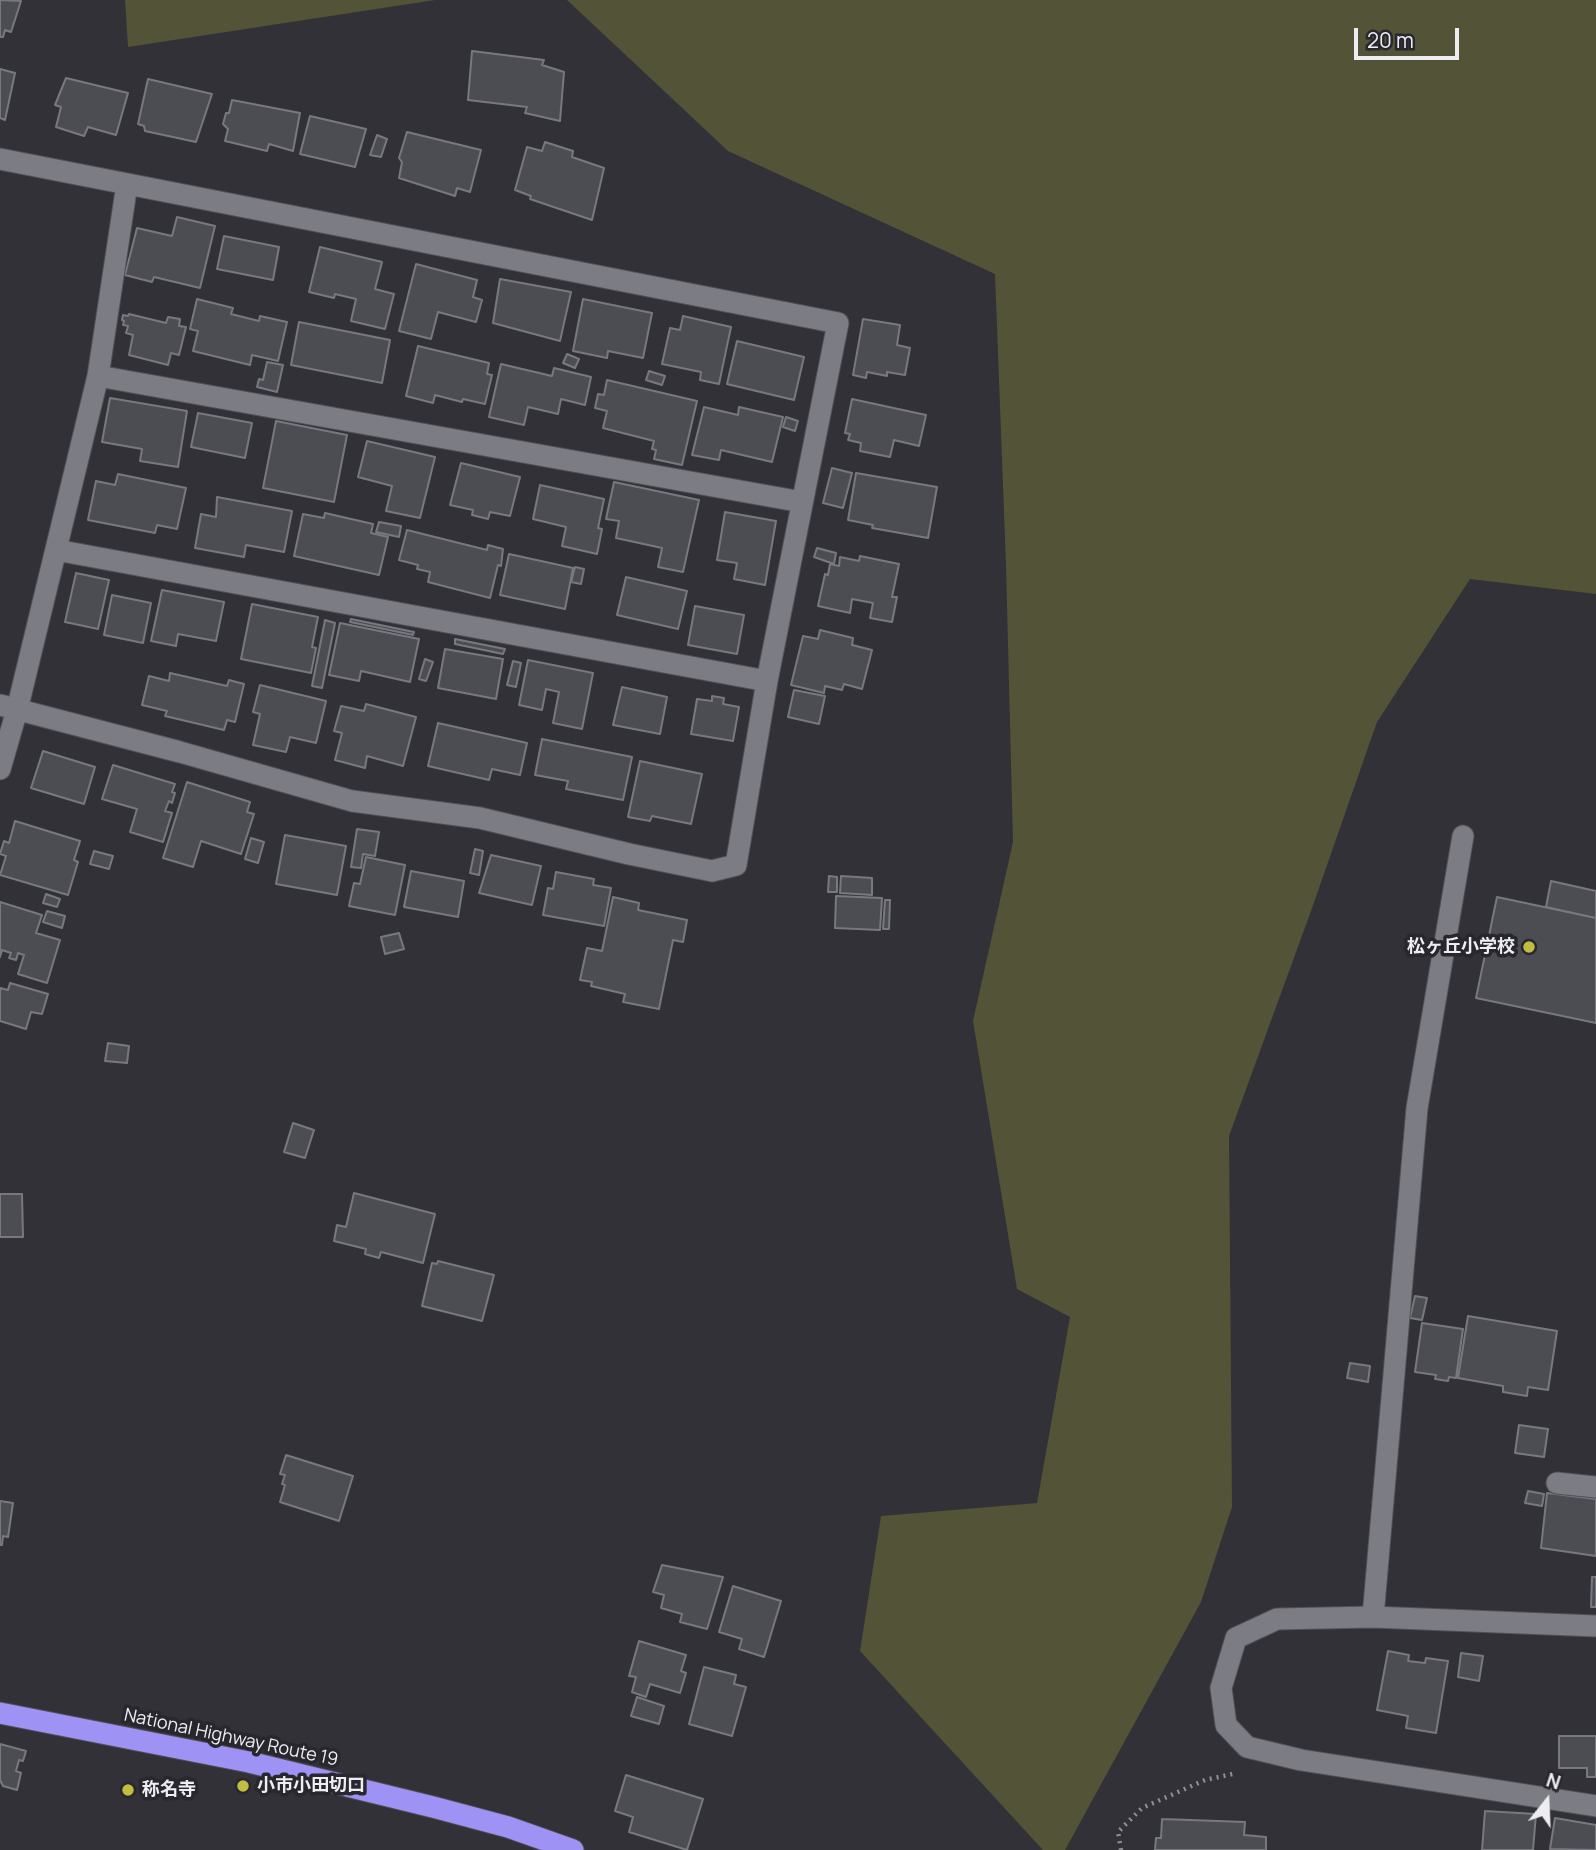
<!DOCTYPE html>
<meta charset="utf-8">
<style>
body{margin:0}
#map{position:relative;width:1596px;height:1850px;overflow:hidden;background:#323138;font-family:Manrope,sans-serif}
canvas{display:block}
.north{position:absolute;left:1512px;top:1766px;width:70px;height:70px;-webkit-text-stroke:5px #28272e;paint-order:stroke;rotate:18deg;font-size:19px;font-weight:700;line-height:28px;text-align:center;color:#eeedf2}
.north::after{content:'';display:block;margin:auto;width:24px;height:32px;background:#eeedf2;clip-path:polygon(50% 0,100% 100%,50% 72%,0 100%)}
.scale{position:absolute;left:1354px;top:28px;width:105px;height:32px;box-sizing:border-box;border:4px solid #eeedf2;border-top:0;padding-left:9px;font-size:21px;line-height:24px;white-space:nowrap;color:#eeedf2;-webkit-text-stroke:5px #28272e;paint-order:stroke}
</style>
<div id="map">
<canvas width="1596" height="1850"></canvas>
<div class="north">N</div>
<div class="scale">20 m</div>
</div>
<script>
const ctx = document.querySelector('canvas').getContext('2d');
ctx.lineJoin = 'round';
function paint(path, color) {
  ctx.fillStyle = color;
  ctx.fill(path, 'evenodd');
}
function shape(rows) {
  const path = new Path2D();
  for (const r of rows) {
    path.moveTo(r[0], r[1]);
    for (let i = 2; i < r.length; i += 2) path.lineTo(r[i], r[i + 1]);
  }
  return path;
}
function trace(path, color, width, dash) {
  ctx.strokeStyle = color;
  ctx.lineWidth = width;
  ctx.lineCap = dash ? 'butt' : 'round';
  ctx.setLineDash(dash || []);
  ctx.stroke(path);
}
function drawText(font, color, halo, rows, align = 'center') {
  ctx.font = font + ' Manrope,"Noto Sans JP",sans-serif';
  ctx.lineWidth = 7;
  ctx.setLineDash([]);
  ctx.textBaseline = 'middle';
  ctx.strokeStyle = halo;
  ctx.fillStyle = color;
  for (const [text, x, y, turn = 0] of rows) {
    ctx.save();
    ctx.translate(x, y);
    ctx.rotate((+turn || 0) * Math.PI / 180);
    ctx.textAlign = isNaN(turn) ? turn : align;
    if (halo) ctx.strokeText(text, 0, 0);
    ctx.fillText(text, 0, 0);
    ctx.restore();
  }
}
paint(shape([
 [125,0,435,0,128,47],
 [567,0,1596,0,1596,594,1470,579,1377,722,1311,911,1229,1136,1232,1507,1201,1602,1065,1850,1043,1850,860,1651,881,1516,1037,1503,1070,1317,1017,1289,973,1021,1013,842,1006,565,995,274,728,151]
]), '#535338');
const building = shape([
 [0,0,21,1,11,32,5,30,3,37,0,37,0,0],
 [472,51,544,60,542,65,564,72,560,121,525,113,527,107,468,100,472,51],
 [0,69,15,73,5,120,0,118,0,69],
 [66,78,128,93,116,135,88,127,84,136,56,127,61,107,55,105,66,78],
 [148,79,212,94,196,142,145,131,144,126,138,124,148,79],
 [232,100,300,113,293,151,269,144,267,151,225,141,228,129,223,124,226,113,229,113,232,100],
 [310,116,366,129,355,167,300,154,310,116],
 [407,132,481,150,470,192,457,188,455,196,399,178,402,162,399,158,407,132],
 [377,135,387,139,381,157,370,155,377,135],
 [545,142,573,151,572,157,604,168,592,220,530,199,531,196,515,190,527,147,542,151,545,142],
 [177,217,215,226,200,288,154,277,152,282,125,275,137,228,172,236,177,217],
 [224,236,279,247,273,280,217,269,224,236],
 [320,247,382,262,375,289,394,294,385,329,351,321,356,299,335,294,334,298,309,292,320,247],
 [416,264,477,280,473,297,482,300,476,322,438,312,431,339,399,331,416,264],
 [500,279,571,292,560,341,493,323,500,279],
 [197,299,233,308,231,314,259,321,260,316,287,322,278,361,252,355,250,365,193,351,198,331,190,329,197,299],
 [583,299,652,313,643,358,608,351,607,358,573,351,583,299],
 [129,314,166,323,168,317,180,319,179,326,186,327,179,355,171,353,168,365,129,355,133,335,126,333,128,326,123,325,124,321,122,320,123,315,128,316,129,314],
 [683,316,731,327,719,384,700,380,701,372,662,364,670,328,680,330,683,316],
 [863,319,900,325,897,345,910,348,905,375,887,372,887,376,867,372,866,378,853,375,863,319],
 [299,322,390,340,382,383,291,365,299,322],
 [737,341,804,357,794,400,727,384,737,341],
 [418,346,489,363,487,374,492,375,485,404,463,399,462,402,435,395,433,403,406,396,418,346],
 [567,354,579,359,575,368,563,363,567,354],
 [267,362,283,365,277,392,257,387,259,379,263,380,267,362],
 [501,364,552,376,554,368,591,377,585,405,561,399,558,414,528,407,524,425,489,417,501,364],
 [649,371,665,376,662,385,646,380,649,371],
 [607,380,697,401,682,465,654,459,656,450,652,449,654,441,603,428,607,411,595,408,598,394,604,395,607,380],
 [110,398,187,411,178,467,140,461,142,449,102,442,110,398],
 [852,399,926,415,919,446,894,440,890,457,860,451,861,443,848,440,850,434,845,433,852,399],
 [704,407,738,415,739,407,783,417,772,462,721,450,719,460,692,455,704,407],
 [198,413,252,423,245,458,191,447,198,413],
 [786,417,798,421,795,431,783,427,786,417],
 [276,421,347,435,334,502,263,488,276,421],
 [367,441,435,457,420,518,386,511,392,486,358,477,367,441],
 [461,463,520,477,510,516,490,512,488,519,472,515,473,510,450,505,461,463],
 [832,468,852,473,843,508,823,503,832,468],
 [856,473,937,487,928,538,872,528,873,525,848,520,856,473],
 [118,474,186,488,177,529,157,525,155,533,88,520,96,481,115,485,118,474],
 [614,482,699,500,683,572,658,567,662,548,616,538,619,521,606,519,614,482],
 [540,485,604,499,598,528,602,529,597,554,562,546,566,527,533,519,540,485],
 [217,497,292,511,284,552,246,545,244,557,195,548,201,514,216,517,217,497],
 [725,512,776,521,765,585,734,579,737,563,717,560,725,512],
 [325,513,373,524,371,533,388,537,379,575,294,556,303,514,324,518,325,513],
 [379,522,401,526,399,537,376,532,379,522],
 [407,530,487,550,488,545,503,549,501,566,498,565,490,598,428,582,430,572,417,569,418,565,399,560,407,530],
 [817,548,836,553,834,564,814,557,817,548],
 [509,554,573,568,565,609,500,595,509,554],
 [860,556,899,564,892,597,897,597,892,622,870,618,873,603,852,599,850,613,818,606,825,574,828,575,830,564,839,566,840,557,859,561,860,556],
 [575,567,584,569,581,584,571,582,575,567],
 [76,573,109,580,98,629,65,622,76,573],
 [626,577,687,591,678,629,617,615,626,577],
 [162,590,224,602,216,641,178,634,176,646,151,641,162,590],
 [112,595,151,603,143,643,104,635,112,595],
 [252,604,318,617,312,647,316,648,311,673,241,659,252,604],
 [695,606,744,615,737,654,688,645,695,606],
 [351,619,414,632,413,635,350,622,351,619],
 [325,620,335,623,322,688,312,686,325,620],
 [340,623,419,639,410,682,361,671,359,681,329,675,340,623],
 [820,630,853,638,852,645,872,650,862,689,844,684,842,690,825,686,824,693,791,685,803,636,818,639,820,630],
 [455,639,505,649,503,654,455,644,455,639],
 [445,649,503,659,496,699,438,688,445,649],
 [425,659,433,662,426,681,419,679,425,659],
 [528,660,593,673,582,729,553,723,559,692,546,689,542,710,519,705,528,660],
 [513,661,521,663,516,687,507,685,513,661],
 [170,673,227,686,229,680,244,684,235,722,227,720,224,730,165,716,167,711,142,705,149,676,169,681,170,673],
 [260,685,326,701,316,743,290,737,286,752,253,745,260,714,253,712,260,685],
 [622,687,667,697,660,734,613,725,622,687],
 [794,690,825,696,819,724,788,717,794,690],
 [712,696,724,698,723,704,739,707,733,741,691,734,697,699,712,701,712,696],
 [366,704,416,717,403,766,367,756,365,768,335,760,342,733,334,731,341,706,364,711,366,704],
 [438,723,527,743,520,775,492,769,489,780,428,766,438,723],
 [542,739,632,757,623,800,566,789,568,781,535,775,542,739],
 [43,751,95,767,84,804,31,788,43,751],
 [640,761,702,774,691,824,652,816,650,821,628,817,640,761],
 [113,765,175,784,172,792,175,793,172,803,169,801,165,811,172,813,163,842,130,832,137,809,102,799,113,765],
 [187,782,250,802,247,812,254,814,241,854,201,841,193,867,163,858,187,782],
 [15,821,80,841,74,860,78,862,68,895,0,875,6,856,0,854,4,841,9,843,15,821],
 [357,829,379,832,375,856,363,854,361,868,351,867,357,829],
 [285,835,346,846,337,895,276,884,285,835],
 [251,838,264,842,258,863,245,859,251,838],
 [475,849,483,851,479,875,470,873,475,849],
 [94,851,113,856,109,869,90,864,94,851],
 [491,855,541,866,532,905,479,893,491,855],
 [366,857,405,865,395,915,349,906,354,883,360,884,366,857],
 [411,871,464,881,458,917,404,907,411,871],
 [556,872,594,879,593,885,611,888,604,926,543,915,548,888,553,889,556,872],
 [829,876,837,877,837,892,828,892,829,876],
 [841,876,872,878,872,895,840,893,841,876],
 [1551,881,1596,891,1596,918,1546,907,1551,881],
 [46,894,60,899,57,907,43,903,46,894],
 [836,896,882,898,880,930,835,928,836,896],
 [613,897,639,903,638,910,687,920,683,942,673,940,659,1009,623,1002,625,994,591,986,592,982,580,980,587,948,602,951,613,897],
 [1497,897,1596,918,1596,1023,1476,998,1497,897],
 [885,900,890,900,889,929,883,929,885,900],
 [0,902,42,915,36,933,60,940,47,983,18,974,24,955,18,953,16,960,9,958,11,953,2,950,0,957,0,902],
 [47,911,65,916,62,928,43,922,47,911],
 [399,933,404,949,385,954,381,937,399,933],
 [10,983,48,994,42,1014,31,1012,26,1029,0,1021,0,988,8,990,10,983],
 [108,1043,129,1046,127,1063,105,1061,108,1043],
 [293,1123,314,1130,305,1158,284,1152,293,1123],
 [354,1193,435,1214,423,1263,381,1252,379,1258,365,1254,366,1249,334,1241,337,1225,346,1227,354,1193],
 [0,1194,22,1194,23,1237,0,1237,0,1194],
 [438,1261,494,1275,482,1321,422,1306,432,1263,437,1264,438,1261],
 [1415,1296,1427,1298,1422,1320,1410,1318,1415,1296],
 [1468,1316,1557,1331,1548,1390,1528,1387,1527,1396,1503,1392,1503,1386,1458,1378,1468,1316],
 [1422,1323,1463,1329,1456,1378,1449,1377,1448,1381,1435,1379,1436,1375,1415,1372,1422,1323],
 [1350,1363,1370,1366,1368,1382,1347,1378,1350,1363],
 [1519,1425,1548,1429,1544,1457,1515,1453,1519,1425],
 [286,1455,353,1476,339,1521,280,1502,285,1485,282,1484,285,1475,280,1474,286,1455],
 [1528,1491,1544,1494,1542,1506,1525,1503,1528,1491],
 [1547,1493,1596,1499,1596,1556,1541,1548,1547,1493],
 [0,1501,13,1503,8,1537,3,1536,2,1545,0,1545,0,1501],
 [662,1565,723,1577,707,1629,680,1622,682,1614,661,1608,664,1595,653,1592,662,1565],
 [1592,1577,1596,1577,1596,1607,1591,1607,1592,1577],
 [733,1586,781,1601,764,1657,739,1649,742,1639,719,1632,733,1586],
 [639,1641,686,1655,681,1671,686,1673,680,1693,650,1684,646,1697,632,1692,636,1677,629,1676,639,1641],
 [1388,1651,1409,1655,1408,1661,1425,1663,1426,1658,1448,1661,1436,1733,1406,1728,1408,1716,1377,1710,1388,1651],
 [1461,1653,1483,1656,1479,1681,1458,1677,1461,1653],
 [704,1667,736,1675,734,1684,746,1687,732,1736,689,1724,704,1667],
 [637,1697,664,1706,659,1724,631,1716,637,1697],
 [1559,1736,1596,1736,1596,1777,1587,1777,1587,1768,1559,1768,1559,1736],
 [0,1744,26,1751,23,1761,19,1760,16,1771,21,1773,17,1790,3,1786,0,1780,0,1744],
 [626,1775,703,1799,687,1850,629,1832,633,1817,615,1811,626,1775],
 [1485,1811,1536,1814,1533,1850,1482,1850,1485,1811],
 [1555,1818,1596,1825,1596,1850,1550,1849,1555,1818],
 [1162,1819,1245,1822,1244,1835,1266,1837,1266,1850,1155,1850,1156,1838,1161,1838,1162,1819]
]);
paint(building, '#4c4c53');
trace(building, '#787880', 2);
const minor = shape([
 [0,159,838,323,767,681,736,865,712,871,629,854,480,818,352,801,180,752,0,705],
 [98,376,802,502],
 [56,550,767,681],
 [0,769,17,710,98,376,127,184],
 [1557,1483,1596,1487],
 [1373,1617,1417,1108,1463,836],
 [1596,1626,1373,1617,1277,1619,1236,1638,1221,1688,1226,1725,1247,1747,1301,1760,1596,1806]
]);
const highway = shape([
 [0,1713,249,1762,433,1807,508,1827,573,1850]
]);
trace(minor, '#515057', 23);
trace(highway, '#515057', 23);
trace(shape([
 [1121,1850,1118,1832,1142,1808,1205,1780,1237,1773]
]), '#8f8e94', 4.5, [2, 5]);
trace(minor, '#7c7c84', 21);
trace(highway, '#9e92f5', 21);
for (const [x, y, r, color] of [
 [1529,947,7,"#c1bd40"],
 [243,1786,7,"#c1bd40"],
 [128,1790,7,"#c1bd40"]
]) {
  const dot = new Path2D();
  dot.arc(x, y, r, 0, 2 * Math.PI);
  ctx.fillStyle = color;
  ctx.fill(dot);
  trace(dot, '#28272e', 2.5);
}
drawText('bold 18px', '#eeedf2', '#28272e', [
 ["松ヶ丘小学校",1515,947,"right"],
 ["小市小田切口",257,1786],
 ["称名寺",142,1790]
], 'left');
drawText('18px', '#eeedf2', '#28272e', [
 ["National Highway Route 19",231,1738,12]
]);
</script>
